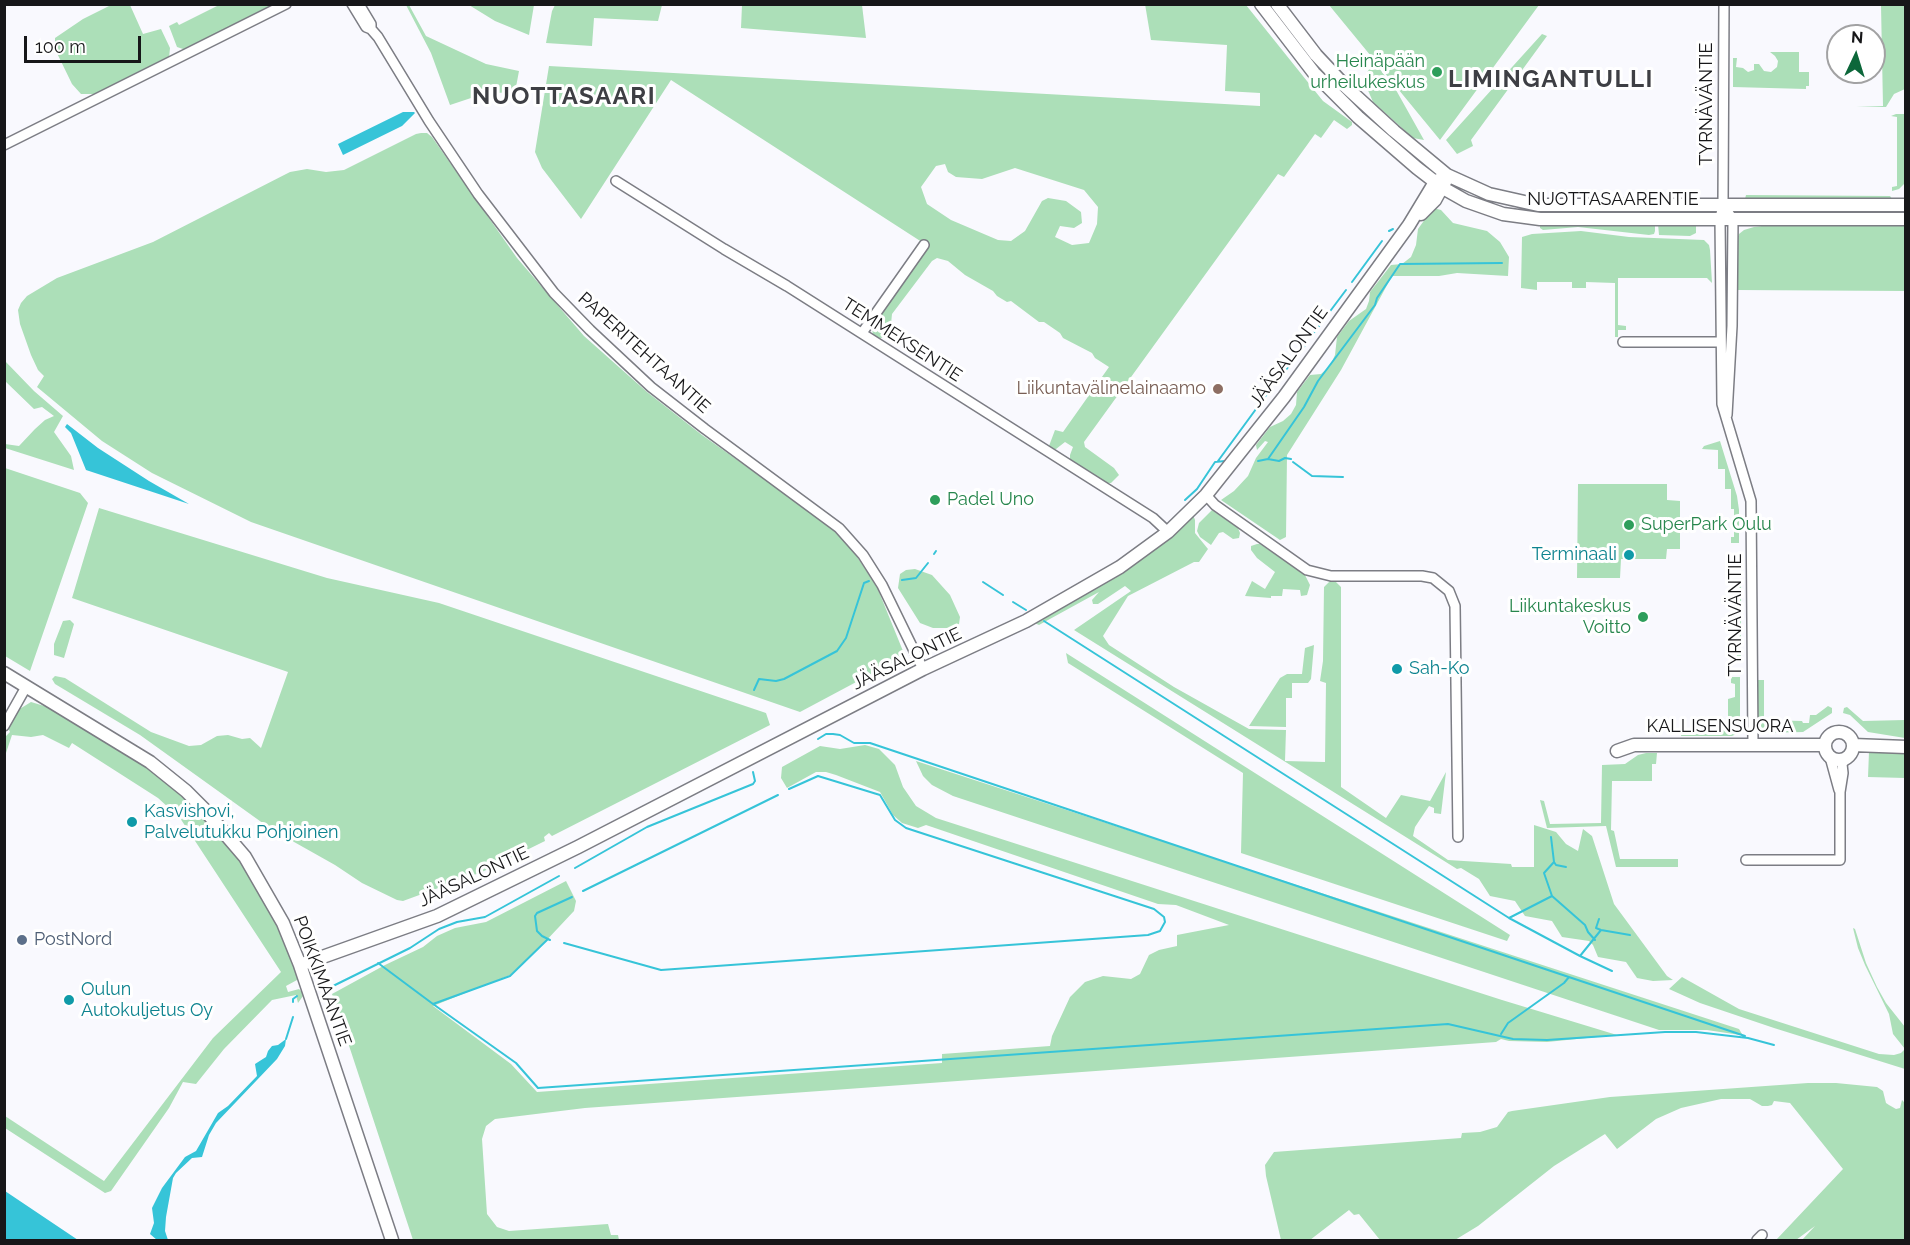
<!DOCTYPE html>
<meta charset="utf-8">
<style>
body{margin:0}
#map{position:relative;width:1910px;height:1245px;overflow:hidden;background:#f9f9fe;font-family:Raleway,sans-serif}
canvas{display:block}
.frame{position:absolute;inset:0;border:6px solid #171719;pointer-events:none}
.north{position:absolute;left:1826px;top:24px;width:60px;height:60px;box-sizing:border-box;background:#fff;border:2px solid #a2a2a3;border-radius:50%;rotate:4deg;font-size:16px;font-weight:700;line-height:24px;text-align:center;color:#171719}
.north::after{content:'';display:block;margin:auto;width:21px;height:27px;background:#0c673a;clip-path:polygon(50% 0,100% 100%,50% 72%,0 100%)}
.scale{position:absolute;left:24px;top:36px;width:117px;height:27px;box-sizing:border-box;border:3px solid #171719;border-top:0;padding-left:8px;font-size:18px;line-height:21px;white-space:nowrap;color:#171719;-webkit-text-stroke:4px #fff;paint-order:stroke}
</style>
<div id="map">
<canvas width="1910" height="1245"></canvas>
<div class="frame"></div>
<div class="north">N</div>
<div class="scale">100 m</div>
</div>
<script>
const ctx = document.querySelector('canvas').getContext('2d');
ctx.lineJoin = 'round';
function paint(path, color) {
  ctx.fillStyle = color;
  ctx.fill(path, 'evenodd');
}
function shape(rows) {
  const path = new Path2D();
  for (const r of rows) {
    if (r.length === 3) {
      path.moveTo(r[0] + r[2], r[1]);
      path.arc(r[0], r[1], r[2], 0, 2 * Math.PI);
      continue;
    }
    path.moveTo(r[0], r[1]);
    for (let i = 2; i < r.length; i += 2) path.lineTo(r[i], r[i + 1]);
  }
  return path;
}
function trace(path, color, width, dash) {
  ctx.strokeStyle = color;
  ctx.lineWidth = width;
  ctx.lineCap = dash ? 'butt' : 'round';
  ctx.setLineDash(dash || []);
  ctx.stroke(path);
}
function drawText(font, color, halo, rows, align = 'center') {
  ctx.font = font + ' Raleway,sans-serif';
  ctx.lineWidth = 6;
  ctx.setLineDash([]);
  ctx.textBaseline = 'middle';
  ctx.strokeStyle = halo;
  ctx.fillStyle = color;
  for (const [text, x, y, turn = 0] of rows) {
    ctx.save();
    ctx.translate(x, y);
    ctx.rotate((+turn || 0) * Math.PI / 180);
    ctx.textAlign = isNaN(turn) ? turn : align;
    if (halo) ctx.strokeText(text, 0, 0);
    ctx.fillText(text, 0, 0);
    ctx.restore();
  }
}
paint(shape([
 [1145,4,1246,5,1323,101,1352,122,1352,125,1347,129,1334,120,1321,138,1315,134,1284,177,1278,174,1084,442,1085,447,1114,468,1119,475,1111,483,1105,483,1070,460,1070,455,1073,447,1065,442,1056,449,1052,449,1049,446,1055,430,1063,432,1109,367,1095,358,1092,353,1063,338,1060,333,1044,322,1039,322,1011,301,1007,302,997,296,993,291,965,275,948,261,937,258,932,261,892,314,891,324,883,337,879,339,873,335,872,329,874,322,928,246,671,80,581,219,542,168,535,152,549,66,1260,106,1260,93,1225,91,1227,45,1151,40],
 [945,164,948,172,956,177,982,179,1015,168,1084,190,1098,207,1097,224,1089,243,1072,245,1055,237,1060,226,1074,228,1082,223,1081,212,1066,201,1048,198,1042,201,1025,231,1011,241,998,240,951,220,927,204,921,187,936,166],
 [111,5,130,5,143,34,161,29,170,48,169,58,95,94,81,94,72,84,55,49,55,38,83,19],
 [219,5,275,5,186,50,177,47,169,26,177,22,179,25],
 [406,5,409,5,426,36,486,64,519,71,516,87,511,92,483,94,450,105,431,53],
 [469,5,534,5,529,35,495,21],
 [555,5,555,4,662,5,658,21,594,18,592,46,546,43,552,11],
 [742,5,862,5,866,38,741,28],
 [1329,5,1539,5,1440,140],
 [1881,5,1905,5,1905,89,1894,94,1886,107,1856,107,1883,106],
 [1542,34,1547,36,1471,140,1473,146,1457,154,1446,140],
 [1770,52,1799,52,1799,72,1809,72,1809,86,1806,86,1806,89,1733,87,1733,58,1737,58,1736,67,1743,68,1748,72,1754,70,1754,64,1759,64,1764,71,1771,72,1777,67,1778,61,1775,56],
 [1375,63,1396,90,1424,140,1413,138,1373,102,1367,88,1367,72],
 [1896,114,1905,114,1905,183,1899,189,1892,191,1892,187,1897,186,1897,117,1891,116],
 [421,133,427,133,432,137,517,258,584,336,647,392,702,435,829,525,854,552,877,587,905,656,800,712,251,522,152,473,102,441,37,387,44,376,38,370,31,355,20,324,18,310,21,303,27,296,57,278,153,242,290,172,307,169,326,172,344,170,416,134],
 [1746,195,1890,196,1893,200,1759,200,1745,199],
 [1433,208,1441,210,1453,223,1487,231,1500,242,1509,257,1508,276,1457,273,1439,276,1392,276,1341,370,1287,455,1286,537,1280,540,1221,500,1234,491,1248,476,1256,458,1268,442,1265,441,1257,450,1256,445,1270,427,1283,421,1291,414,1296,405,1297,392,1310,375,1321,374,1330,366,1335,355,1337,337,1349,321,1366,309,1369,301,1370,292,1391,265,1402,264,1411,257,1416,245,1418,229],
 [1540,224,1655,224,1655,231,1654,234,1649,235,1578,227,1543,230,1540,228],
 [1658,224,1696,225,1696,233,1690,236,1659,235],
 [1770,225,1905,226,1905,291,1736,290,1737,239,1739,234,1744,230,1754,227],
 [1581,231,1629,237,1704,240,1709,245,1710,250,1712,283,1707,278,1618,278,1618,325,1626,326,1626,330,1618,330,1618,337,1615,337,1615,283,1586,282,1586,288,1572,288,1572,282,1537,282,1537,290,1521,288,1522,237,1532,234],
 [5,361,34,391,63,416,54,432,71,456,74,470,5,448,5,444,19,446,35,429,45,420,54,416,42,407,34,409,5,381],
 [1720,441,1737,496,1739,510,1739,543,1731,543,1731,537,1734,537,1734,509,1731,509,1731,489,1725,489,1725,469,1718,469,1718,450,1702,449,1704,446],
 [5,468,80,493,88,503,30,671,5,656],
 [1578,484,1667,484,1667,500,1680,501,1680,549,1667,549,1666,559,1621,559,1620,578,1577,578],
 [99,508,327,578,439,603,766,713,770,725,552,836,549,833,544,837,545,841,482,872,403,901,397,900,362,883,335,865,271,829,140,735,55,684,52,679,55,676,65,678,151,732,189,746,201,745,217,736,228,735,242,739,250,738,261,748,288,672,72,598],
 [1212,510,1238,528,1240,533,1239,538,1233,539,1223,532,1219,533,1211,545,1200,537,1197,531,1199,523],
 [1193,515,1195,520,1195,533,1208,549,1199,562,1194,562,1128,596,1103,636,1109,645,1174,687,1249,729,1286,730,1285,761,1325,762,1326,683,1320,681,1323,661,1324,587,1330,581,1335,581,1341,587,1341,787,1386,818,1401,795,1430,801,1446,772,1441,814,1434,813,1434,808,1429,806,1415,827,1413,836,1448,860,1511,864,1512,867,1534,867,1534,825,1556,832,1566,844,1578,851,1583,829,1592,836,1614,904,1667,976,1673,980,1653,981,1637,978,1626,962,1598,957,1593,945,1589,941,1562,937,1552,921,1525,916,1515,901,1490,896,1479,879,1461,868,1457,869,1074,630,1131,591,1125,586,1098,604,1093,604,1092,600,1099,592,1039,625,1032,622,1078,599,1120,574],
 [1257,544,1260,544,1305,575,1310,585,1307,595,1301,596,1300,590,1283,589,1282,596,1271,596,1271,598,1245,596,1252,581,1265,589,1275,572,1257,558,1251,550,1251,546],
 [915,569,932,575,950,595,960,617,959,624,950,628,933,628,920,623,898,588,900,574,906,570],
 [1731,583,1739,583,1741,585,1741,659,1737,659,1737,600,1731,599],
 [70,620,74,624,64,658,54,655,54,644,63,621],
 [1314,645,1311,679,1308,683,1292,683,1292,698,1286,698,1286,727,1249,726,1280,678,1287,674,1302,674,1305,648],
 [1066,653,1510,935,1507,941,1241,853,1243,773,1068,663],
 [1731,677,1740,677,1740,728,1738,733,1732,736,1681,736,1683,728,1728,728,1728,699,1735,697,1735,684,1731,683],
 [1757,680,1764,680,1764,720,1802,721,1803,723,1809,723,1810,715,1816,715,1828,706,1832,708,1832,713,1803,732,1761,733,1757,723],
 [31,702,51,708,136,760,184,795,200,812,242,861,279,925,297,977,297,980,286,986,288,992,299,989,302,992,303,996,298,1003,296,995,272,1000,224,1049,196,1084,183,1082,169,1108,111,1191,105,1193,5,1128,5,1116,104,1181,213,1038,281,972,180,818,158,798,72,743,69,748,43,735,31,737,12,735,5,756,5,737,10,732,8,728,11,722,18,710],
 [1847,707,1863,721,1905,720,1905,738,1868,732,1850,715,1843,713,1844,708],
 [865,745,879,749,895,765,903,787,916,806,936,818,1502,1000,1617,1035,1547,1042,1509,1041,1501,1039,1496,1042,585,1108,495,1119,486,1126,482,1139,487,1214,497,1227,509,1231,608,1224,611,1235,618,1235,619,1240,413,1240,332,994,385,965,423,947,437,936,455,928,486,922,566,881,576,901,574,911,543,944,510,975,433,1006,511,1064,537,1092,942,1063,942,1054,1050,1046,1052,1036,1070,997,1085,982,1103,976,1131,979,1140,974,1149,955,1159,950,1177,946,1177,935,1229,925,1176,905,1158,904,932,827,926,825,918,828,902,823,893,815,880,792,836,775,826,772,816,772,787,788,781,778,782,767,820,746,840,749],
 [1891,750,1905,752,1905,778,1868,777,1869,752],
 [1646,753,1657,753,1656,764,1652,764,1652,781,1612,781,1611,830,1614,831,1620,859,1678,859,1678,867,1616,867,1606,826,1547,828,1540,800,1544,801,1550,824,1601,823,1602,765,1625,764,1638,755],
 [916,761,1739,1029,1742,1034,1740,1035,1707,1030,1659,1030,953,796,932,785,923,776],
 [1853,928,1855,929,1866,963,1877,987,1886,1003,1905,1027,1905,1069,1774,1028,1700,1003,1669,989,1682,977,1739,1009,1879,1054,1894,1055,1901,1053,1905,1049,1893,1034,1889,1014,1865,965,1858,948],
 [1808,1083,1836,1083,1877,1087,1883,1091,1886,1103,1889,1105,1896,1109,1900,1108,1902,1100,1905,1103,1905,1240,1802,1240,1815,1226,1796,1240,1776,1240,1843,1169,1790,1103,1774,1101,1772,1105,1768,1106,1762,1106,1750,1099,1721,1099,1681,1108,1656,1119,1617,1149,1605,1134,1554,1166,1478,1226,1455,1240,1380,1240,1359,1214,1354,1215,1349,1210,1310,1240,1281,1240,1266,1176,1265,1165,1274,1152,1461,1138,1462,1133,1480,1132,1497,1127,1508,1112,1512,1111,1610,1097]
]), '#acdfb8');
paint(shape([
 [403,112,414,112,415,113,402,126,343,155,338,144],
 [67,424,98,448,149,481,189,504,86,470,71,433,65,427],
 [286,1039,285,1046,277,1059,216,1123,209,1135,202,1157,192,1158,176,1173,173,1178,166,1217,165,1231,168,1240,157,1240,150,1234,154,1223,152,1208,162,1188,185,1157,196,1151,218,1113,228,1106,257,1076,255,1064,266,1057,268,1051,272,1046,278,1045],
 [5,1191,78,1240,5,1240]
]), '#36c4d8');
trace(shape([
 [1389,231,1393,229],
 [1352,282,1382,241],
 [1313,334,1346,290],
 [1275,384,1306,344],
 [1268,459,1304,407,1318,381,1375,305,1377,298,1400,264,1502,263],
 [1218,461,1267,394],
 [1258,461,1268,459,1279,461,1285,458,1291,459],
 [1293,462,1312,476,1343,477],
 [1185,500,1197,489,1215,462,1225,461],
 [934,554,936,551],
 [902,580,916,578,928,563],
 [983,582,1003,595],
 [1013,602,1026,610],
 [1044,621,1509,918,1580,956,1612,971],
 [754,690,759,679,776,681,784,679,837,651,846,638,864,583,869,581],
 [818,739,826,734,833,734,840,735,854,743,870,743,1745,1036],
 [1551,837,1554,862,1556,865,1566,867],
 [1554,862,1544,873,1552,896,1585,925,1588,932,1595,940],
 [575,868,647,827,753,784,755,781,753,772],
 [583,891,778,795],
 [1509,918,1552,896],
 [1599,919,1596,928,1601,930,1630,935],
 [550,940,542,936,537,931,535,916,537,913,572,897],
 [564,943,661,970,1148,935,1160,931,1165,922,1164,917,1154,909,906,828,895,820,880,795,818,776,789,789],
 [1580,956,1601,930],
 [378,963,433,1004,510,976,548,939],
 [333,986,410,948,439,929,457,922,485,917,559,876],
 [293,1002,293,999,297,996],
 [433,1004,516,1063,538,1088,1448,1024,1513,1039,1547,1040,1665,1032,1696,1032,1748,1038,1774,1045],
 [1501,1034,1508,1023,1564,983,1569,977],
 [286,1039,293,1017]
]), '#36c4d8', 2);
const street = shape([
 [352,4,366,27,371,29,371,24,359,4],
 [1724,4,1723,204,1720,219,1722,404,1751,501,1753,744],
 [371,29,378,37,429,121,478,194,554,293,590,330,651,387,705,429,839,528,863,555,882,585,923,669],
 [4,145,286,4],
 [616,181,724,249,787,286,1153,518,1168,532],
 [1723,204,1733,220,1732,326,1727,415],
 [862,333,924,245],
 [1623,342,1721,342],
 [1206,495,1215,505,1307,570,1331,576,1422,576,1433,578,1449,591,1455,606,1458,837],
 [4,726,26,687],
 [1830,757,1839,790],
 [1746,860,1840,860,1840,792,1843,773,1842,764,1847,757],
 [1757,1240,1762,1235]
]);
const secondary = shape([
 [1261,4,1314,73,1358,117,1417,168,1443,188,1466,201,1503,214,1540,219,1906,219],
 [1277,4,1316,55,1346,87,1394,131,1447,175,1489,194,1538,205,1906,205],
 [1421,214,1435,200,1446,180],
 [4,673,150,762,186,791,203,808,245,857,283,923,300,965,392,1240],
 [1839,746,14],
 [1853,745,1906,747],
 [1617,751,1634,745,1824,745],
 [300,965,437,916,578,847,923,669,1026,621,1120,567,1168,532,1206,495,1284,397,1409,225,1435,182,1447,175]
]);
trace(street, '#7c7d84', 12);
trace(secondary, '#7c7d84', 15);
trace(street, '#fff', 9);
trace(secondary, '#fff', 12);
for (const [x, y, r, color] of [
 [1437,72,6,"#2e9e5b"],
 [1218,389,6,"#8d6e63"],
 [935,500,6,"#2e9e5b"],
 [1629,525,6,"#2e9e5b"],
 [1629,555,6,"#0f9aa8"],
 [1643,617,6,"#2e9e5b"],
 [1397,669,6,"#0f9aa8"],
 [132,822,6,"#0f9aa8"],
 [22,940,6,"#5c6f8a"],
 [69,1000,6,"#0f9aa8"]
]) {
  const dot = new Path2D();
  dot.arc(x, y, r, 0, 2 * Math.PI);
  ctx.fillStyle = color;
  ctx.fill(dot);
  trace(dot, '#fff', 2);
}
drawText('18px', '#27864d', '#fff', [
 ["Heinäpään",1425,62],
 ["urheilukeskus",1425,83],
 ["Padel Uno",947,500,"left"],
 ["SuperPark Oulu",1641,525,"left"],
 ["Liikuntakeskus",1631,607],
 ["Voitto",1631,628]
], 'right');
drawText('18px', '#171719', '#fff', [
 ["TYRNÄVÄNTIE",1707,104,-90],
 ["NUOTTASAARENTIE",1613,200],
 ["TEMMEKSENTIE",902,340,33],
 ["PAPERITEHTAANTIE",644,353,42],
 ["JÄÄSALONTIE",1289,357,-54],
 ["TYRNÄVÄNTIE",1736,615,-90],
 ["JÄÄSALONTIE",907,659,-26],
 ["KALLISENSUORA",1720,727],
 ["JÄÄSALONTIE",474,877,-25],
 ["POIKKIMAANTIE",322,981,70]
]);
drawText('18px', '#785e54', '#fff', [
 ["Liikuntavälinelainaamo",1206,389]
], 'right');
drawText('18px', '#0d838f', '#fff', [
 ["Terminaali",1617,555,"right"],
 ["Sah-Ko",1409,669],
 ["Kasvishovi,",144,812],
 ["Palvelutukku Pohjoinen",144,833],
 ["Oulun",81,990],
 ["Autokuljetus Oy",81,1011]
], 'left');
drawText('18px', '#4e5e75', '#fff', [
 ["PostNord",34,940]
], 'left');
ctx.letterSpacing = '1.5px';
drawText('bold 24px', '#3e3f44', '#fff', [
 ["LIMINGANTULLI",1551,80],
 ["NUOTTASAARI",564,97]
]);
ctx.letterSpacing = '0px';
</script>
